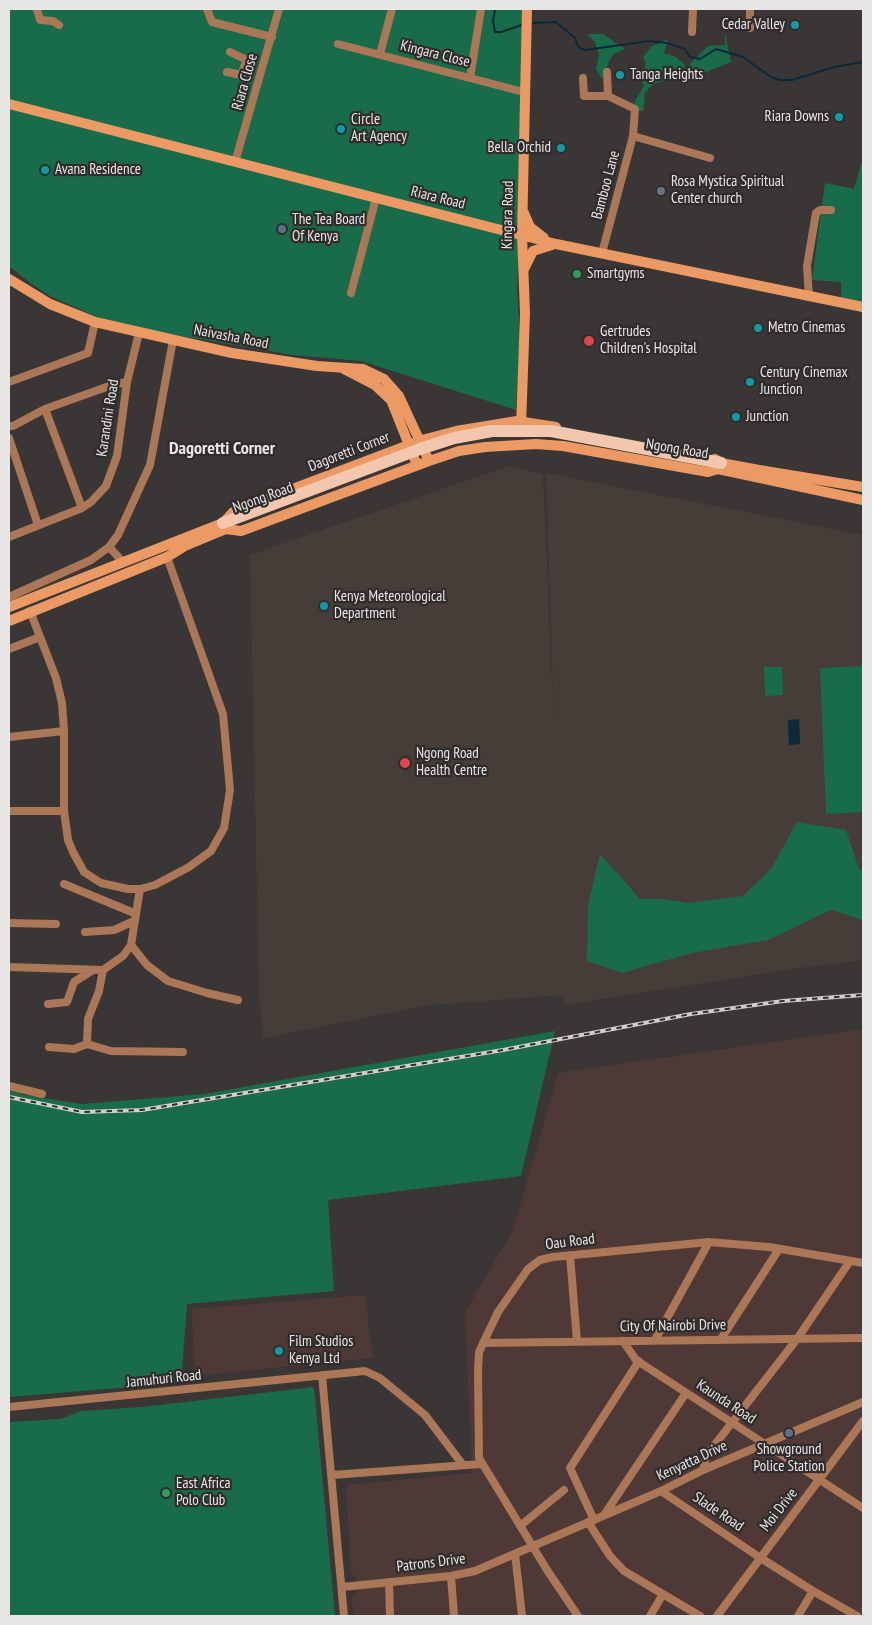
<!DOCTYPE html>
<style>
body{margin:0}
#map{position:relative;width:872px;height:1625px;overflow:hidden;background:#393635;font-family:"PT Sans Narrow",sans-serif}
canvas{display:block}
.frame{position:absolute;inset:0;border:10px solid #e9e7e6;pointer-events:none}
</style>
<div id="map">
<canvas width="872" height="1625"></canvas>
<div class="frame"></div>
</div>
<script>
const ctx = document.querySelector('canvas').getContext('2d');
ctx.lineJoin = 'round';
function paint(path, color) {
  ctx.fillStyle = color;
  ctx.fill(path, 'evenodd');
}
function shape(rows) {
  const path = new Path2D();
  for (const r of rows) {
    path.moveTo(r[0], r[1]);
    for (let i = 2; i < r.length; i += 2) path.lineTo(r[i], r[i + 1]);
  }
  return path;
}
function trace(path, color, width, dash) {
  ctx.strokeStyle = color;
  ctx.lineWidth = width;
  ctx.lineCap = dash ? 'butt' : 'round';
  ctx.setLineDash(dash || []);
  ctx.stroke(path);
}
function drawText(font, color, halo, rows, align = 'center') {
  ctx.font = font + ' "PT Sans Narrow",sans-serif';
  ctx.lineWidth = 4.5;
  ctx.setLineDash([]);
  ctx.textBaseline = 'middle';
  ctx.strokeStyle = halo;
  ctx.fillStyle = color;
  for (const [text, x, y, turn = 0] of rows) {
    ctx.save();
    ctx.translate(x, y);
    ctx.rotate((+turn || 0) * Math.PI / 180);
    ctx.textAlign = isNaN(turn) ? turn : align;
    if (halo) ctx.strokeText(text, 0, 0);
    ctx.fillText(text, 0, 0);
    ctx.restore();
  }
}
paint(shape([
 [863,1029,863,1616,353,1616,352,1598,358,1591,357,1578,351,1574,346,1485,472,1473,465,1312,513,1230,558,1073],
 [365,1295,373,1358,194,1376,192,1309]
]), '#4e3937');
paint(shape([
 [509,466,543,474,554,725,546,473,863,535,863,960,799,968,564,1005,564,995,429,1005,263,1038,259,996,250,555]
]), '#463d39');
paint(shape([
 [9,9,526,9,517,289,520,341,516,410,361,361,293,355,175,335,104,320,50,296,29,282,9,266],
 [725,33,731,62,704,73,689,71,690,64,708,46,725,45],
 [587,34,603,34,625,49,614,54,610,59,602,79,596,69,599,55,595,42],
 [668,39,664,53,676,57,686,66,674,72,665,81,653,84,645,93,643,111,630,111,644,85,641,78,646,63,643,57,651,47],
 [863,158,863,303,841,300,841,282,812,280,825,183,854,189],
 [863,666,863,812,826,814,820,668],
 [764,667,782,667,783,695,765,696],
 [797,822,846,830,859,869,863,871,863,920,831,910,768,940,692,953,622,973,587,961,588,905,600,854,640,899,664,899,688,903,743,896,771,869],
 [555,1031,521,1176,328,1200,334,1291,187,1304,181,1383,9,1397,9,1089,24,1095,82,1104,204,1094],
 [314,1387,335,1616,9,1616,9,1422,61,1419,81,1411,142,1407]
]), '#196c4a');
paint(shape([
 [799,719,800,744,789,745,788,720]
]), '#0b293a');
trace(shape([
 [495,9,493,21,495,32,501,32,522,25],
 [533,23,556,22,575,38,579,48,585,50,649,41,667,43,685,49,690,57,700,59,716,49,743,57,771,77,780,80,792,80,834,67,863,62]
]), '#0b293a', 2);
trace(shape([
 [37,9,40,20,53,21,59,25],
 [207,9,212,22,272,37],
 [750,9,750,28],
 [692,32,693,9],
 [338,44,524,92],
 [380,54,392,9],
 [227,72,241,75,247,60,230,52],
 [607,72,608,96],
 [470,78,481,9],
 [583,78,584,96,608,96,635,109,633,136,602,253],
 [633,136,710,158],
 [235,162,279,9],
 [351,293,376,198],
 [809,297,807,266,816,213,820,210,831,210],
 [9,382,88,353,95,322],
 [45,409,82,508],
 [9,426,13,426,45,409,112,385,127,382],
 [9,438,38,525],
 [9,537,82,508,91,502,106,486,117,456,127,382,139,333],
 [109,547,123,562],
 [9,597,91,560,109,547,118,535,150,465,173,340],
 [30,611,56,678,62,703,64,731,64,811,68,840,73,852,84,872,101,883,128,889,140,889,155,885,189,867,211,851,224,828,230,790,223,714,167,557],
 [9,649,40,637],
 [9,737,64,731],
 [9,811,64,811],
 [64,884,134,913],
 [9,923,56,924],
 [85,932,114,930,134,921],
 [131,945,147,965,168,981,207,993,238,1000],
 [9,967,103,970,123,956,131,945,140,889],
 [48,1004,67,1002,74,982,93,970],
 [87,1044,111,1051,183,1052],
 [49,1047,74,1049,87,1044,88,1019,99,991,103,970],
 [9,1086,42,1094],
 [570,1255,577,1341],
 [721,1339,779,1249],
 [655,1340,709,1242],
 [623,1341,636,1360,863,1508],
 [483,1343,863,1338],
 [322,1375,344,1616],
 [9,1407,365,1371,380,1378,425,1415,463,1465],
 [703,1470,706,1456,797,1339,850,1261],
 [332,1475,481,1464],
 [661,1491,759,1557,813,1591,798,1616],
 [604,1515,686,1393],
 [594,1520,570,1468,639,1361],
 [588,1522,610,1556,624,1571,700,1616],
 [520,1526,564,1490],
 [515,1554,522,1616],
 [451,1576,454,1616],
 [389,1582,390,1616],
 [342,1587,451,1576,475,1571,661,1491,703,1470,863,1402],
 [813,1591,857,1616],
 [578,1616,547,1570,479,1458,478,1370,479,1352,498,1312,528,1269,540,1260,553,1257,709,1242,769,1247,863,1263],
 [650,1616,663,1594],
 [717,1616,863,1421]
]), '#ab7756', 8);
trace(shape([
 [9,104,556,244,863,307],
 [524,213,530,227,544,238],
 [524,269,533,251,552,245],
 [9,279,50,304,95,322,232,353,317,366,363,369,384,379,399,396,429,461],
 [342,368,375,385,391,400,417,465],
 [521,427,525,313,522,235,527,9],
 [715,459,721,463,759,470,863,487],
 [9,607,223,523,233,512,240,509,422,440,456,431,517,421,556,427],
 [9,621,167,557,185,546,226,529,241,531,429,461,459,451,485,447,536,444,563,446,708,472,718,469,863,500]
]), '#ec9a64', 10);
const rail = shape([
 [9,1097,82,1112,142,1110,503,1050,691,1014,783,1001,863,995]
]);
trace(rail, '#d1cfce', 4);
trace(rail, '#2f2c2b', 2, [5.5]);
trace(shape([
 [223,523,420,449,454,438,492,431,551,431,721,463]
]), '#f2c7ad', 12);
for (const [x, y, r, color] of [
 [795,25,5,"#0f9aa8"],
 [620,75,5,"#0f9aa8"],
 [839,117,5,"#0f9aa8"],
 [341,129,5,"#0f9aa8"],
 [561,148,5,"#0f9aa8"],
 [45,170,5,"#0f9aa8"],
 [661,191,5,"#6b7280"],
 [282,229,5,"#5c6f8a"],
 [577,274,5,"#2e9e5b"],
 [758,328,5,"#0f9aa8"],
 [589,341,6,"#e0444e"],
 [750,382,5,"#0f9aa8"],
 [736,417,5,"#0f9aa8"],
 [324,606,5,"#0f9aa8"],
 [405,763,6,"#e0444e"],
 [279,1351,5,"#0f9aa8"],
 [789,1433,5,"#5c6f8a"],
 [166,1493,5,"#2e9e5b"]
]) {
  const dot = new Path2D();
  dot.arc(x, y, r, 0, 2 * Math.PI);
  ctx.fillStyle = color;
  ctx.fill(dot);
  trace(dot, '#2f2c2b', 2);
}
drawText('15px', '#e9e7e6', '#2f2c2b', [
 ["Cedar Valley",785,25,"right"],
 ["Tanga Heights",630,75],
 ["Riara Downs",829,117,"right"],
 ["Circle",351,120],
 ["Art Agency",351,137],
 ["Bella Orchid",551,148,"right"],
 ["Avana Residence",55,170],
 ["Rosa Mystica Spiritual",671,182],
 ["Center church",671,199],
 ["The Tea Board",292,220],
 ["Of Kenya",292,237],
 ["Smartgyms",587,274],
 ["Metro Cinemas",768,328],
 ["Gertrudes",600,332],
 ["Children's Hospital",600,349],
 ["Century Cinemax",760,373],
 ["Junction",760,390],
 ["Junction",746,417],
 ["Kenya Meteorological",334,597],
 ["Department",334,614],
 ["Ngong Road",416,754],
 ["Health Centre",416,771],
 ["Film Studios",289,1342],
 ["Kenya Ltd",289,1359],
 ["Showground",789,1450,"center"],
 ["Police Station",789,1467,"center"],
 ["East Africa",176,1484],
 ["Polo Club",176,1501]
], 'left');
drawText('15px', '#e9e7e6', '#2f2c2b', [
 ["Kingara Close",435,54,14],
 ["Riara Close",245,82,-74],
 ["Bamboo Lane",606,185,-75],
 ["Riara Road",438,198,14],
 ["Kingara Road",508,215,-89],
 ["Naivasha Road",231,337,11],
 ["Karandini Road",108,418,-81],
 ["Ngong Road",677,449,9],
 ["Dagoretti Corner",349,452,-21],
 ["Ngong Road",263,498,-20],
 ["Oau Road",570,1242,-7],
 ["City Of Nairobi Drive",673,1326,-1],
 ["Jamuhuri Road",164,1379,-6],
 ["Kaunda Road",726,1402,33],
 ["Kenyatta Drive",692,1461,-25],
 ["Moi Drive",779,1510,-52],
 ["Slade Road",718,1512,34],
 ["Patrons Drive",431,1563,-7]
]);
drawText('bold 18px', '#e9e7e6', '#2f2c2b', [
 ["Dagoretti Corner",222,449]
]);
</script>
